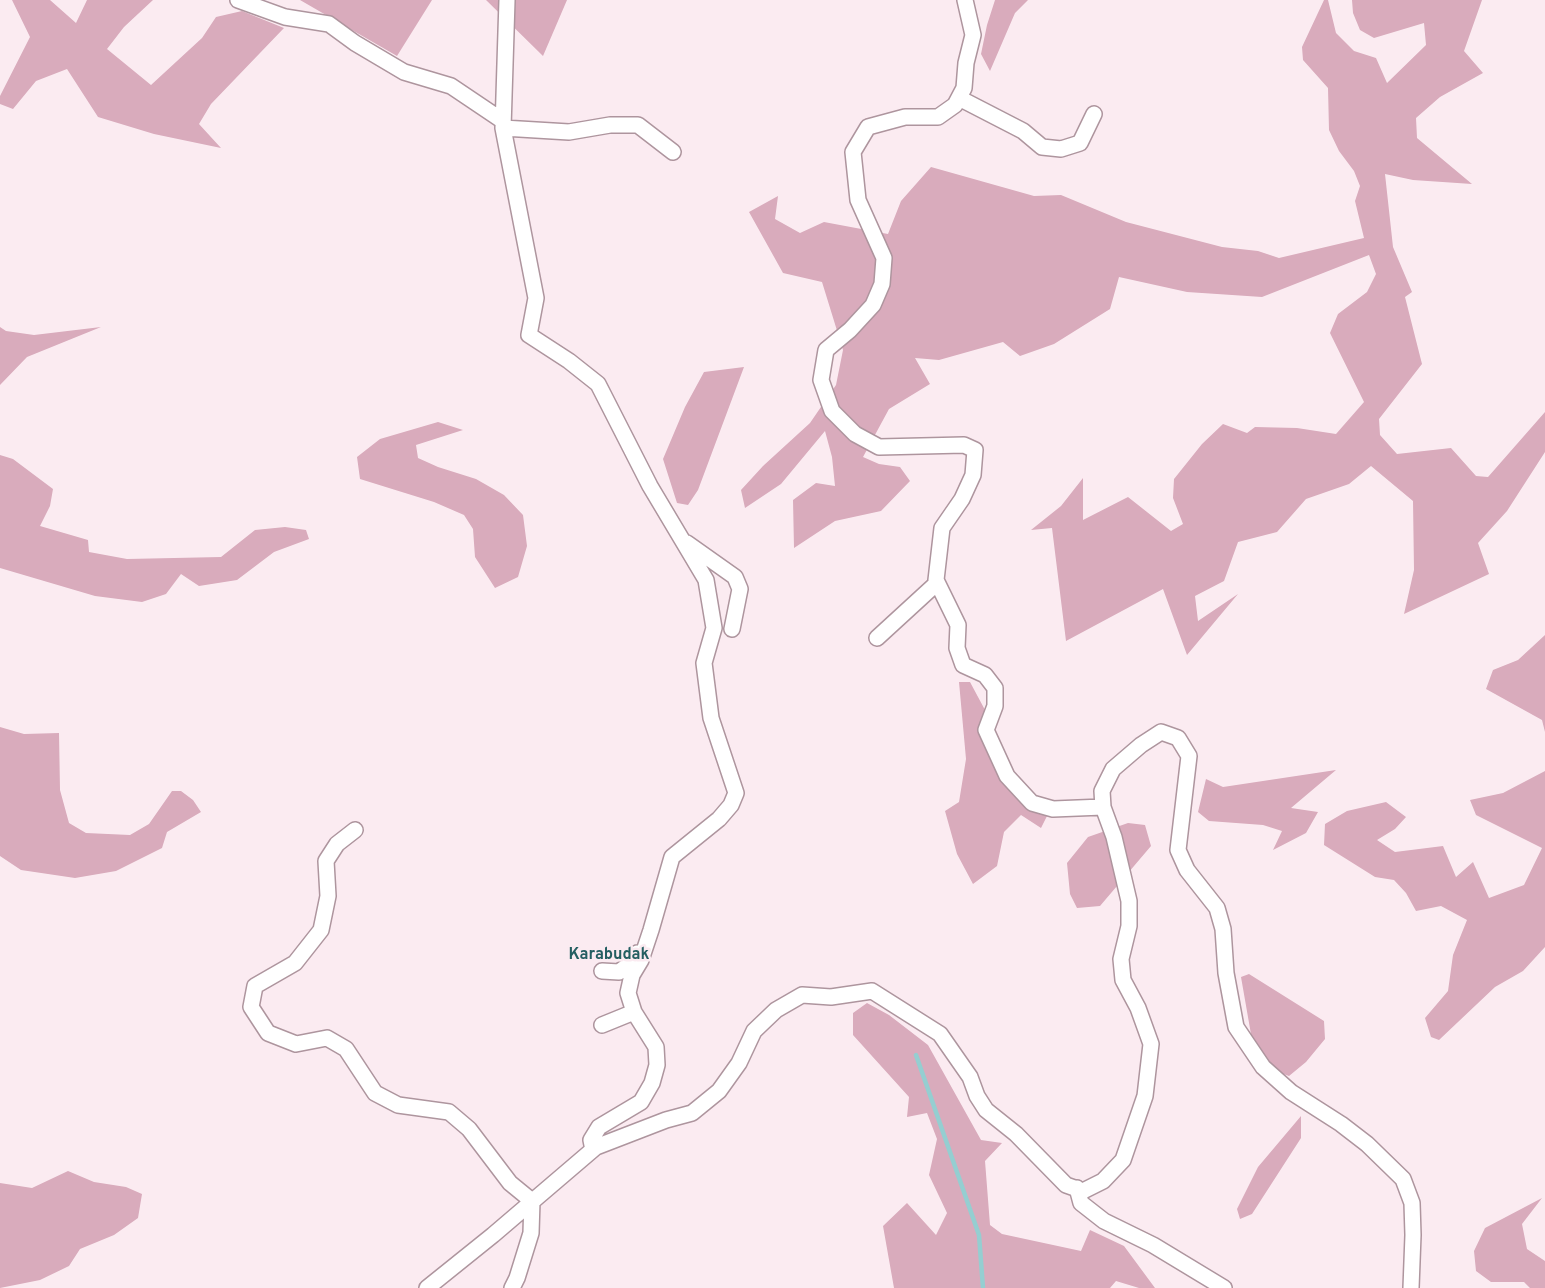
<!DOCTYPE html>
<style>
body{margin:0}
canvas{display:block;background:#fbebf1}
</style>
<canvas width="1545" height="1288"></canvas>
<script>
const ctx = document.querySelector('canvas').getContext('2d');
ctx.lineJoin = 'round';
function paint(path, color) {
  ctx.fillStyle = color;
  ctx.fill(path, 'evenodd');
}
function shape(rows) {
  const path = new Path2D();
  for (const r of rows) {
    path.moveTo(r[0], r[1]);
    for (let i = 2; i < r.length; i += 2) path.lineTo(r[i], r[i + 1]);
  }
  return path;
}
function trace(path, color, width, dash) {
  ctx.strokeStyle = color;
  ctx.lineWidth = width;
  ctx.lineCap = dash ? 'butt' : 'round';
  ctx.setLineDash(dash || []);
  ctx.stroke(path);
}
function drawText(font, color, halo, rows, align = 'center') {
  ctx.font = font + ' Overpass,sans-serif';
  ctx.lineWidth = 5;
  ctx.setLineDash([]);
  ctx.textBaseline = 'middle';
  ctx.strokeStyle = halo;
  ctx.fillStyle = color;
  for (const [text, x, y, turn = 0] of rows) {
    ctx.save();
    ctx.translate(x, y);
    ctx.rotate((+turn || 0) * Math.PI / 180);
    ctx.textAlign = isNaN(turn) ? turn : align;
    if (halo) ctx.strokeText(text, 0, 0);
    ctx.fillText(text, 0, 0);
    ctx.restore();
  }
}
paint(shape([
 [12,0,50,0,76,23,87,0,153,0,124,27,107,49,151,85,202,38,216,17,242,11,284,28,211,104,199,124,221,148,154,134,98,117,67,69,36,81,13,109,0,104,0,96,30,37],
 [300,0,432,0,397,56],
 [486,0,567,0,543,56],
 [995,0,1028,0,1015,13,990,71,981,54,987,25],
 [1324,0,1328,0,1336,33,1354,51,1376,58,1387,83,1426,45,1424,23,1374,38,1360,30,1353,13,1352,0,1482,0,1464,51,1483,73,1440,97,1416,118,1417,138,1472,184,1413,180,1385,174,1393,247,1412,292,1405,297,1422,364,1379,419,1380,435,1397,454,1451,448,1476,476,1488,477,1545,412,1545,452,1507,511,1478,543,1489,574,1404,614,1414,570,1413,501,1371,466,1349,484,1306,499,1277,532,1238,542,1224,581,1195,596,1198,621,1238,594,1187,655,1163,589,1066,641,1052,528,1031,530,1061,506,1083,478,1083,520,1128,497,1171,531,1183,524,1173,498,1174,479,1202,444,1223,424,1247,433,1255,427,1297,428,1336,434,1364,402,1330,333,1338,314,1367,292,1376,274,1369,255,1262,297,1187,292,1119,277,1110,309,1054,344,1020,356,1003,342,939,360,915,358,930,384,889,409,863,457,879,464,900,467,910,481,881,511,835,521,794,548,793,500,816,483,835,486,832,457,825,431,781,484,745,508,741,490,763,466,810,423,836,385,843,350,822,282,783,273,749,212,778,196,775,219,800,233,824,222,888,234,901,201,931,167,1034,196,1061,195,1126,222,1222,247,1258,251,1279,258,1364,238,1355,201,1360,186,1354,171,1339,151,1329,130,1328,88,1303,60,1302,47],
 [0,327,6,331,34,335,101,327,27,357,0,385],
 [744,367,698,490,688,505,677,503,663,459,685,407,704,372],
 [438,422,463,430,416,445,418,458,438,467,476,479,504,495,523,515,527,546,518,577,495,588,475,557,473,529,464,515,434,502,360,479,357,457,380,439],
 [0,455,13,459,53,489,50,506,40,526,88,540,89,552,127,559,221,557,255,530,285,527,306,530,309,539,274,552,237,580,199,586,181,574,166,594,142,602,95,596,0,568],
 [1545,635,1545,732,1542,720,1486,689,1493,670,1518,660],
 [959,682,970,682,985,710,978,732,1005,782,1048,814,1041,828,1021,815,1004,832,997,866,973,884,957,854,945,811,959,802,966,759],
 [0,727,24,734,59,733,60,790,69,823,86,833,130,835,149,824,172,791,181,791,193,800,201,812,167,832,162,848,116,871,75,878,21,870,0,856],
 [1336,770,1291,808,1318,812,1306,833,1273,850,1282,831,1263,825,1209,821,1198,812,1206,779,1223,787],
 [1545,771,1545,947,1523,971,1495,987,1439,1040,1431,1037,1425,1018,1448,991,1453,955,1467,920,1441,906,1416,911,1406,893,1394,880,1375,877,1324,845,1325,824,1347,811,1386,802,1406,817,1395,829,1377,840,1395,852,1443,846,1456,877,1473,862,1489,898,1524,885,1542,848,1476,815,1470,800,1503,793],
 [1128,823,1145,825,1151,846,1100,906,1077,908,1070,894,1067,863,1088,837],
 [1249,974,1324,1021,1325,1039,1306,1062,1289,1076,1278,1072,1252,1040,1241,977],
 [867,1003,889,1015,928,1045,981,1140,1002,1143,985,1161,990,1225,1002,1234,1081,1251,1090,1230,1124,1246,1155,1288,1139,1288,1116,1281,1110,1288,894,1288,883,1226,907,1203,936,1235,947,1213,929,1175,937,1139,927,1113,907,1117,909,1097,853,1035,853,1013],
 [1301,1116,1301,1138,1252,1214,1240,1219,1237,1209,1258,1167],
 [68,1171,94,1182,126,1187,142,1194,138,1218,114,1235,80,1249,69,1266,40,1280,0,1288,0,1183,32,1188],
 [1542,1198,1522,1224,1527,1249,1545,1261,1545,1288,1530,1288,1524,1282,1491,1282,1476,1271,1474,1251,1485,1228]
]), '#d9abbc');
trace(shape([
 [916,1055,979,1235,983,1288]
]), '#95ced1', 4.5);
const minor = shape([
 [238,0,285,17,329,24,355,43,404,72,451,86,503,121],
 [507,0,503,128,536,298,529,335,569,361,598,384,650,486,706,580,714,628,704,663,711,718,736,793,731,805,719,819,672,857,651,930,641,960,632,975,628,993,634,1012,656,1047,657,1065,652,1083,641,1102,599,1127,591,1140,592,1145,596,1147,666,1120,692,1113,719,1091,739,1063,754,1031,776,1010,802,995,831,997,872,991,940,1034,970,1077,977,1096,986,1110,1016,1134,1066,1185,1083,1191,1103,1181,1123,1160,1145,1096,1151,1044,1138,1008,1123,980,1121,959,1129,926,1129,901,1114,837,1103,807,1102,791,1113,769,1141,745,1161,732,1178,738,1189,756,1178,850,1187,870,1217,908,1223,929,1226,973,1236,1027,1263,1067,1291,1092,1341,1124,1367,1144,1403,1179,1412,1203,1413,1235,1411,1288],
 [965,0,973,35,966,63,964,88,955,105,938,117,905,117,868,127,853,152,858,200,884,258,882,284,873,305,850,330,826,350,821,380,832,411,855,434,879,447,964,445,975,450,973,475,962,499,942,528,936,580,958,625,957,648,963,665,985,675,995,688,995,706,986,730,1007,776,1032,803,1053,809,1103,807],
 [959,98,1023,131,1042,147,1061,149,1080,143,1094,114],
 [503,128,569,132,610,125,638,125,673,152],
 [687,543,735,577,740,589,732,629],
 [877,638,937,583],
 [355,830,337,844,326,861,328,896,321,930,295,963,255,986,251,1007,268,1033,296,1044,327,1038,346,1049,375,1093,398,1105,449,1112,469,1129,510,1183,532,1201,531,1233,517,1278,512,1288],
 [602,971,619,972,631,963,637,953],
 [602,1025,634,1012],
 [1077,1188,1081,1203,1104,1221,1153,1245,1224,1288],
 [427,1288,493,1235,596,1147]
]);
trace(minor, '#ae959e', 18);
trace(minor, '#fff', 15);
drawText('bold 16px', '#245e61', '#fbebf1', [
 ["Karabudak",609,956]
]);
</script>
